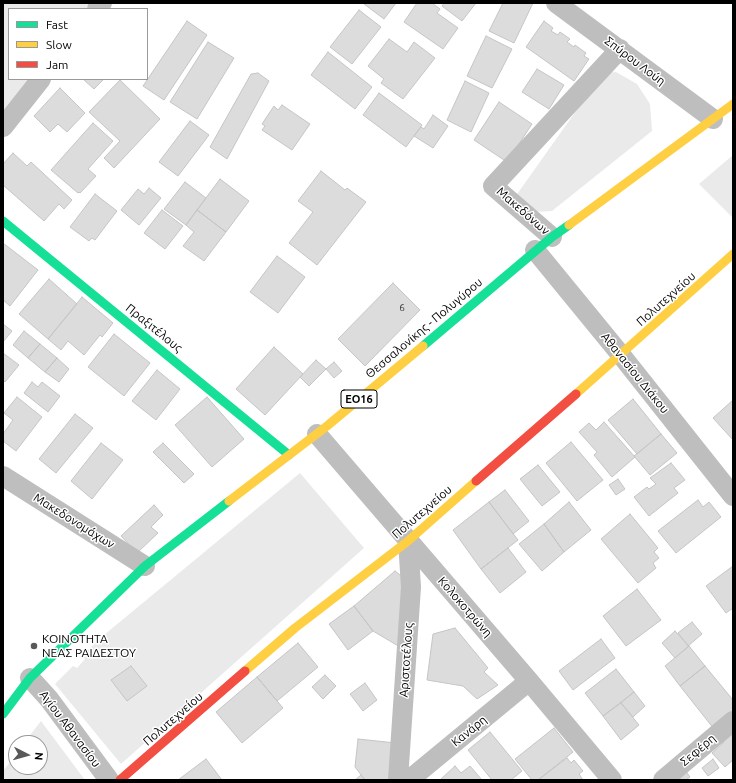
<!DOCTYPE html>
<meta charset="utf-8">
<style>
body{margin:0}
#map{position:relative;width:736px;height:783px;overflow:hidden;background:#fff;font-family:Ubuntu,sans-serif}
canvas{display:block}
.frame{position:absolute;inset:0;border:4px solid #000;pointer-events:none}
.legend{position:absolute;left:8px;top:8px;width:140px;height:72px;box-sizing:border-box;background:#fff;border:1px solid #999;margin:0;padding:5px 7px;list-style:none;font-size:12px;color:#000}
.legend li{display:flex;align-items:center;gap:8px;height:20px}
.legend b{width:20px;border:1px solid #999}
.north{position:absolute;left:8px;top:735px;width:40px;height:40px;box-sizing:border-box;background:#fff;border:1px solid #999;border-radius:50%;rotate:96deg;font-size:11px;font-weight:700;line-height:16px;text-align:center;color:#000}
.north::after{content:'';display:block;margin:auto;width:14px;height:18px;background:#595959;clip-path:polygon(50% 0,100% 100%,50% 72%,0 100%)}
</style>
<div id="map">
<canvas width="736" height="783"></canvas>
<div class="frame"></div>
<ul class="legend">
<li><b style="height:5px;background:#16e098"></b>Fast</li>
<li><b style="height:5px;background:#ffcf43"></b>Slow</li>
<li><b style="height:5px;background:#f24e42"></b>Jam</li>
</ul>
<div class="north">N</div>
</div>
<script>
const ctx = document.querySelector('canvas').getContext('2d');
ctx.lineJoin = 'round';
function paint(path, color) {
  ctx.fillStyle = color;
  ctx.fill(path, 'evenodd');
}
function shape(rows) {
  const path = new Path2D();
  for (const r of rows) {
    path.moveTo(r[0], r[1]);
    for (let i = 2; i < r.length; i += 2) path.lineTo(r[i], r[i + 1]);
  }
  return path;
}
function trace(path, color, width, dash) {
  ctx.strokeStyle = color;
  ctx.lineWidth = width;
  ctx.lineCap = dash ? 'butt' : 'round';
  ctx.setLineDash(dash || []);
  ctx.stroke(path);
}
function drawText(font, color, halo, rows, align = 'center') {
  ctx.font = font + ' Ubuntu,sans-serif';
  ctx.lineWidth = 3;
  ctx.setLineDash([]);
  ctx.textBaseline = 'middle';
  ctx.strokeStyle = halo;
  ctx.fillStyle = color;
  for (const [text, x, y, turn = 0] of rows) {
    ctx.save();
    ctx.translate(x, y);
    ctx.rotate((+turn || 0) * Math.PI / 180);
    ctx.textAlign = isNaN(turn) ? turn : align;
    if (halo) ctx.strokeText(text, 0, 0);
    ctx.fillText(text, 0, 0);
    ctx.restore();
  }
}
paint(shape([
 [3,3,92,3,88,9,9,9,9,79,33,79,3,118],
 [616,72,637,84,650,104,652,131,552,211,533,212,515,197,603,73],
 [733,155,733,218,699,184],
 [300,473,364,548,121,764,55,684,73,666,77,668,85,659,83,655,104,635],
 [41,721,85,780,3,780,3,771,16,754,16,767,40,767,40,743,24,743]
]), '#eaeaea');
const building = shape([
 [364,3,396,3,384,19,364,4,364,3],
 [417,3,432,3,440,9,437,13,458,28,443,49,404,22,417,3],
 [444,3,476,3,462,21,442,6,444,3],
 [503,3,533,3,514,43,489,31,503,3],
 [359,10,381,27,352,64,330,47,359,10],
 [187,21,207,35,164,100,143,86,187,21],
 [544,21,553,28,551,31,558,35,560,32,570,39,567,42,574,47,575,45,586,53,584,56,589,59,574,81,526,47,544,21],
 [486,36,512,49,492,88,467,76,486,36],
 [389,39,407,52,414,42,435,58,403,99,381,83,384,79,368,66,389,39],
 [208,42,234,58,197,119,170,102,208,42],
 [328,52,372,87,355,109,311,75,328,52],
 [537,69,564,85,549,109,522,92,537,69],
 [258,73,269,81,227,159,210,147,251,74,258,73],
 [83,79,104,79,94,89,83,79],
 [120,80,160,119,114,168,104,158,120,141,89,112,120,80],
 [465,81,489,93,471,132,447,120,465,81],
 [60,88,85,113,67,132,58,124,50,132,34,116,60,88],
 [379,93,422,125,406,147,363,115,379,93],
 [499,102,532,124,507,162,474,140,499,102],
 [282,105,310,124,292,150,262,130,265,126,262,124,274,106,278,110,282,105],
 [433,115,448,126,433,148,414,136,421,127,424,129,433,115],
 [190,121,209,135,178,176,159,162,190,121],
 [93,123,113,141,88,169,96,176,80,193,79,192,78,193,51,170,93,123],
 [13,153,27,166,31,162,72,200,64,209,59,204,44,221,3,185,3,164,13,153],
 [321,171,345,190,347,188,366,202,317,265,289,243,313,212,298,201,321,171],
 [220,179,249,201,226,232,197,210,220,179],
 [185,182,206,198,186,225,164,209,185,182],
 [149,188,161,198,139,225,121,210,138,189,144,194,149,188],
 [95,194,117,211,95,240,92,238,89,241,70,227,95,194],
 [162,210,183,226,165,249,144,233,162,210],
 [197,210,226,232,204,261,183,246,194,232,186,225,197,210],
 [3,243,38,270,10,306,3,300,3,243],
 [277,256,305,277,278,313,250,292,277,256],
 [49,279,77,304,48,339,19,314,49,279],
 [393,283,420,310,365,366,338,339,393,283],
 [82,297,113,323,102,337,100,335,84,355,68,341,61,350,48,339,82,297],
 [3,324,12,331,3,342,3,324],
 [24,331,40,344,28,358,13,345,24,331],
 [114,334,150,363,124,396,88,367,114,334],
 [40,344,57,358,45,372,28,358,40,344],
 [274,347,303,374,265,415,236,389,274,347],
 [3,353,19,365,5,382,3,380,3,353],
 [57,358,69,369,59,382,45,372,57,358],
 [316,360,326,369,309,386,300,377,316,360],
 [334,362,342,371,334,378,326,369,334,362],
 [157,370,180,389,156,420,132,401,157,370],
 [32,382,38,387,42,382,60,396,48,412,24,393,32,382],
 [17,397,42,417,16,451,3,441,3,434,13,420,4,413,17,397],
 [207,397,244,439,212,467,175,425,207,397],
 [633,399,661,434,637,454,608,420,633,399],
 [733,400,733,440,713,418,733,400],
 [75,414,93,428,56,473,39,459,75,414],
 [604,422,635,457,612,477,594,455,597,452,579,432,589,423,596,430,604,422],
 [661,434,677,453,650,475,634,456,661,434],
 [571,442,603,480,577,501,546,463,571,442],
 [101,443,123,460,92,499,71,481,101,443],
 [163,443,194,474,184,483,153,452,163,443],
 [671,463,685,480,674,488,678,493,649,516,634,497,647,487,649,489,656,484,650,478,671,463],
 [538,465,560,492,542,506,520,479,538,465],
 [618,479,625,489,616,495,609,485,618,479],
 [505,490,529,521,513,534,489,502,505,490],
 [698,500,703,507,709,502,721,517,676,553,658,531,698,500],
 [489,502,518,540,481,569,453,530,489,502],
 [569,502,591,530,564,552,544,524,569,502],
 [154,505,163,515,151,527,158,533,137,553,121,536,154,505],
 [630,514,658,548,654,552,659,558,653,563,656,568,638,583,601,539,630,514],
 [544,524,564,552,542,571,519,544,544,524],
 [508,548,526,572,500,593,481,569,508,548],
 [733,566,733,608,726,613,706,586,733,566],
 [395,571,405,579,400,647,373,631,354,606,395,571],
 [637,589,661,620,626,646,603,616,637,589],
 [354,606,373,631,348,650,329,624,354,606],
 [692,622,702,634,688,646,678,633,692,622],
 [455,628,488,668,484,672,498,685,477,699,463,686,427,680,433,634,455,628],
 [675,631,689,646,675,658,662,643,675,631],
 [601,639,615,658,573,690,559,671,601,639],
 [298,643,318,667,277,701,257,677,298,643],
 [689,646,705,666,680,686,665,666,689,646],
 [131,666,147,686,127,701,111,680,131,666],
 [705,666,733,700,733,712,714,729,680,686,705,666],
 [616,669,634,692,603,716,585,693,616,669],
 [325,675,336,686,323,699,312,687,325,675],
 [257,677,283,708,242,743,216,712,257,677],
 [365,683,377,700,363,711,350,694,365,683],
 [634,692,645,706,633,717,621,703,634,692],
 [621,703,639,725,621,740,603,716,621,703],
 [733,726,733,760,725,767,712,753,724,742,720,737,733,726],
 [554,728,573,752,538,780,532,780,515,759,554,728],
 [490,732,522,771,511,780,492,780,468,750,490,732],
 [358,739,396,743,393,780,365,780,355,767,358,739],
 [567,758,571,763,574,760,583,771,579,774,583,780,538,780,567,758],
 [206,759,222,780,178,780,206,759],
 [713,759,719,768,708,776,702,768,713,759],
 [455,766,461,773,470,766,482,780,440,780,455,766],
 [683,767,690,777,686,780,681,780,675,772,683,767],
 [361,775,365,780,355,780,361,775]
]);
paint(building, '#dcdcdc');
trace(building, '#c5c5c5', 1);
trace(shape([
 [556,3,713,119],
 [97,9,102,3],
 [3,127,41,79],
 [552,237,493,186,620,49],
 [535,250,621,355,733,496],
 [317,434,529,681,612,780],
 [3,476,145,566],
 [30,678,49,699,109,780],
 [398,780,411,587,408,541],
 [409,780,529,681],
 [663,780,733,721]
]), '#bebebe', 20);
trace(shape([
 [3,221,289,455],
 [423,346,552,237,569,225],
 [3,714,30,678,145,566,229,501]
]), '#16e098', 9);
trace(shape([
 [569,225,733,104],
 [576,394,733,254],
 [229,501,327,426,423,346],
 [245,671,295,628,408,541,476,481]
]), '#ffcf43', 9);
trace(shape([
 [476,481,576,394],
 [120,780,245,671]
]), '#f24e42', 9);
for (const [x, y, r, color] of [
 [34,646,4,"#595959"]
]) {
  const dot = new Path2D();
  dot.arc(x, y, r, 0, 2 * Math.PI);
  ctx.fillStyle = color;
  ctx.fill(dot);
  trace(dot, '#fff', 1.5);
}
drawText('10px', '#373737', null, [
 ["6",402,308]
]);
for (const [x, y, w] of [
 [359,399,36]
]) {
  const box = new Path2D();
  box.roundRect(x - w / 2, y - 9, w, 18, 3);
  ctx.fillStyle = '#fff';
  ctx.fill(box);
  trace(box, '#000', 1);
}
drawText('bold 11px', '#000', null, [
 ["ΕΟ16",359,399]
]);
drawText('12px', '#000', '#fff', [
 ["Σπύρου Λούη",635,61,37],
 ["Μακεδόνων",523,211,41],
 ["Πολυτεχνείου",666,299,-42],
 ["Πραξιτέλους",154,328,39],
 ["Θεσσαλονίκης - Πολυγύρου",424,328,-40],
 ["Αθανασίου Διάκου",635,373,51],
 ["Πολυτεχνείου",422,512,-41],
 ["Μακεδονομάχων",74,521,32],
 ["Κολοκοτρώνη",465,607,49],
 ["Αριστοτέλους",406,660,-86],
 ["Πολυτεχνείου",173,719,-41],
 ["Αγίου Αθανασίου",70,729,53],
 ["Κανάρη",469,731,-39],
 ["Σεφέρη",698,750,-40]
]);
drawText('12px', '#000', '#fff', [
 ["ΚΟΙΝΟΤΗΤΑ",42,639],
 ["ΝΕΑΣ ΡΑΙΔΕΣΤΟΥ",42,653]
], 'left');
</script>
